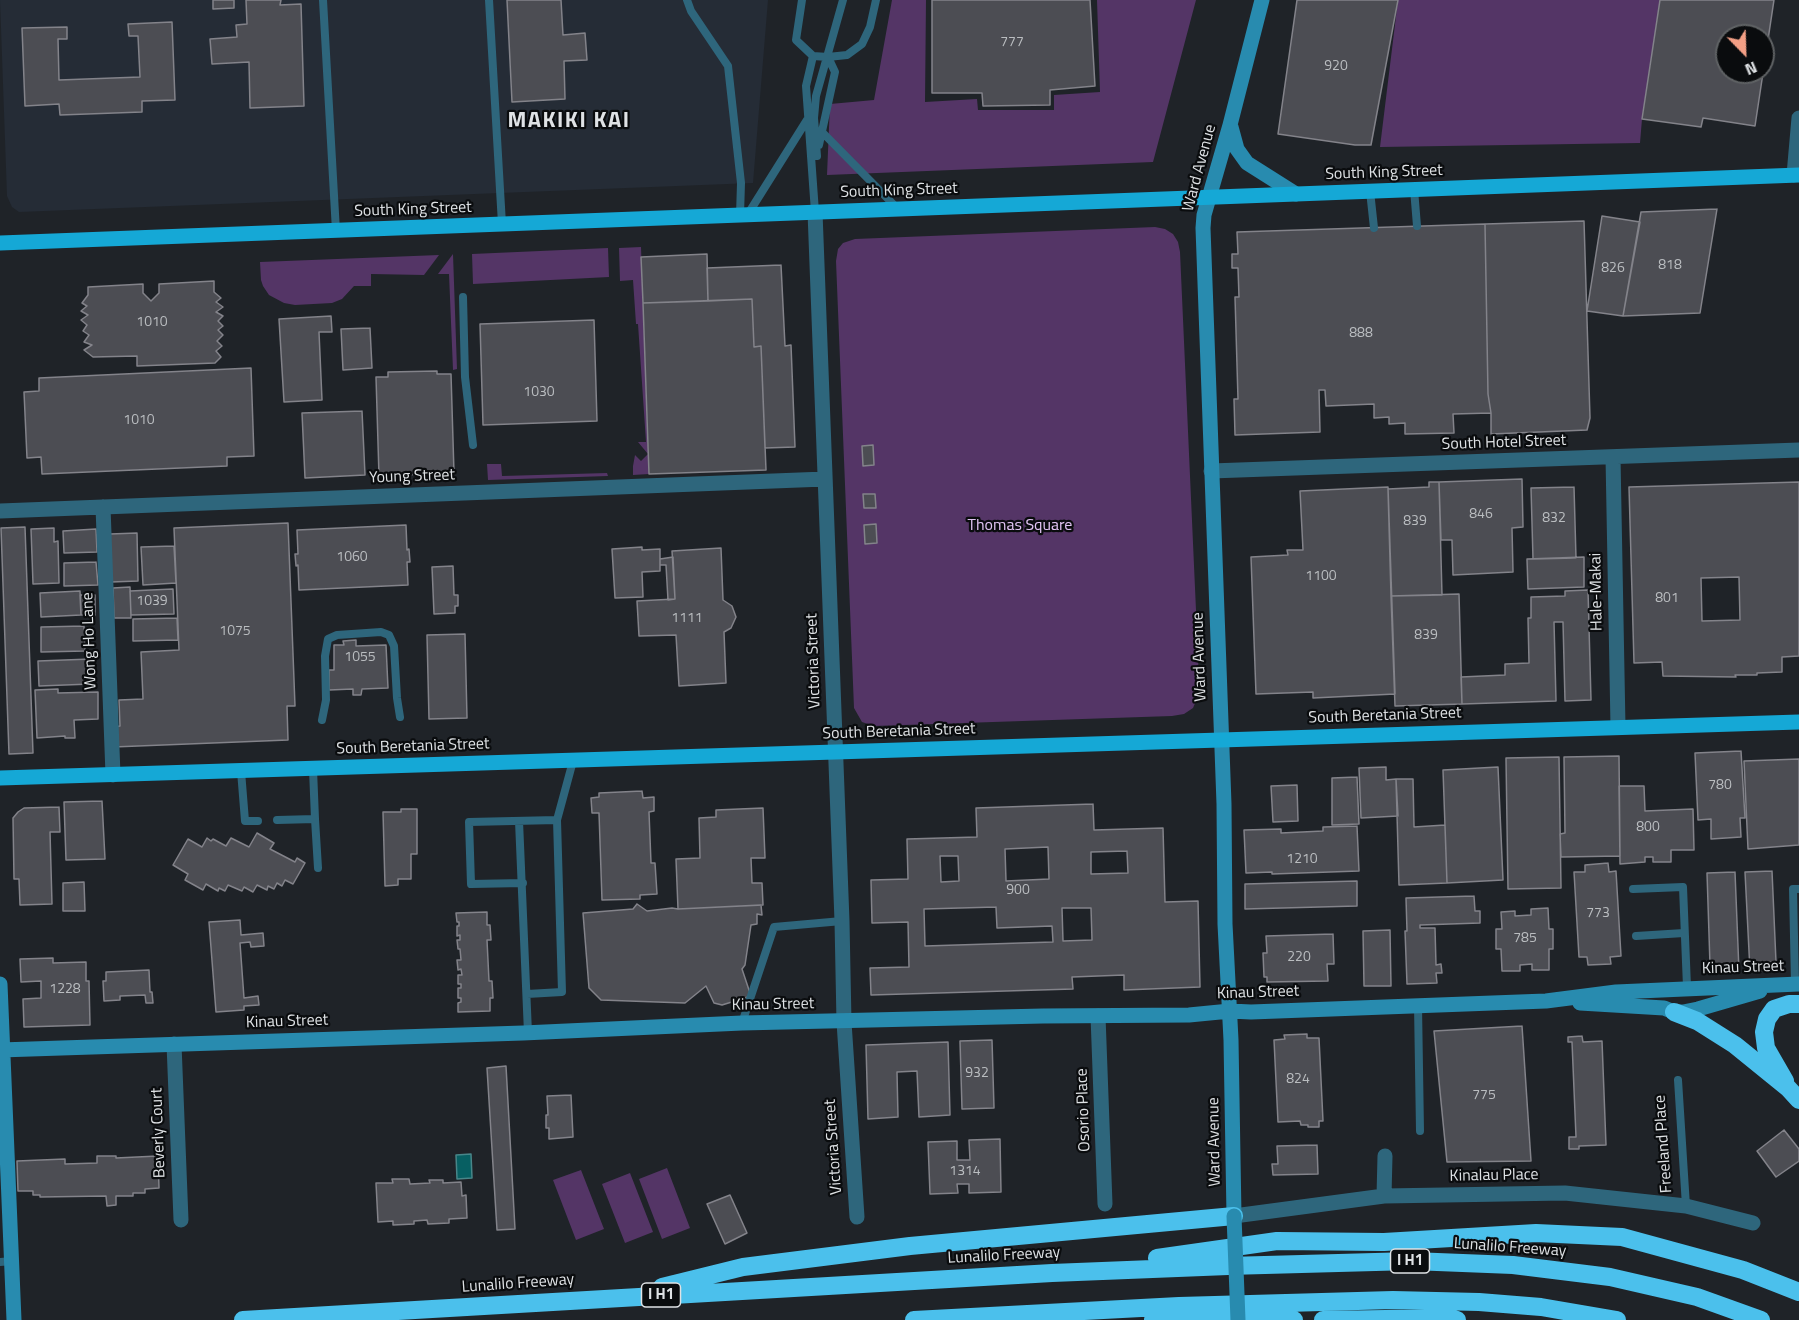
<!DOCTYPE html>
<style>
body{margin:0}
#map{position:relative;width:1799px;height:1320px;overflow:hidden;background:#1f2328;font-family:"Titillium Web",sans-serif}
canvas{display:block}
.north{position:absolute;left:1715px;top:24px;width:60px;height:60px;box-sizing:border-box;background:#0a0c0e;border:2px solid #5f6264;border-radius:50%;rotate:157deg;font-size:16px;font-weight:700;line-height:24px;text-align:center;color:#dfe2e5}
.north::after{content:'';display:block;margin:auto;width:21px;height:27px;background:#f39f85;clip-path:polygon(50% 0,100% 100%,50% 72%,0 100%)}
</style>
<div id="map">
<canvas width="1799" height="1320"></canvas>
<div class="north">N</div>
</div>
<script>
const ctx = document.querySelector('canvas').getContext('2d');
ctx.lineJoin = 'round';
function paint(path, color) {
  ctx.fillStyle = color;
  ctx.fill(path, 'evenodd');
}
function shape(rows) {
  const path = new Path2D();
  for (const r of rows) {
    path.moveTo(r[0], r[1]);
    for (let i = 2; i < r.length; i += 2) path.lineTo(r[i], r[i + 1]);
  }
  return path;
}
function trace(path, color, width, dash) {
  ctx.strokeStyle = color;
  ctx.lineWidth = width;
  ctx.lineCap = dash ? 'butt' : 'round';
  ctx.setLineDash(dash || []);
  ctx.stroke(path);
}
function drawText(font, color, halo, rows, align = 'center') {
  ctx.font = font + ' "Titillium Web",sans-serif';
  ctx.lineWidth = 4.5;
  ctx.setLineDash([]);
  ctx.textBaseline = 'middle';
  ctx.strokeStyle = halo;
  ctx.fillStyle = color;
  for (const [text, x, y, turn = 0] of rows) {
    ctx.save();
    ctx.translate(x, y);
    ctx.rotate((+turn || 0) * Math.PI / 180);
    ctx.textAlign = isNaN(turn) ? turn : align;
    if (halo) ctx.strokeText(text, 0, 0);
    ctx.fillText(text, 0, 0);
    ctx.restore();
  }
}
paint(shape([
 [0,0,768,0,753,183,19,212,12,207,7,196]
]), '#252c36');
paint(shape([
 [892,0,926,0,925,102,977,99,978,110,1054,110,1054,95,1100,92,1097,0,1196,0,1153,162,827,175,830,104,874,100],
 [1398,0,1660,0,1642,119,1640,143,1380,147],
 [1155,227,1165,229,1173,234,1178,242,1180,252,1198,655,1199,694,1193,708,1184,714,1172,716,874,726,862,722,854,708,836,261,838,249,843,243,855,239],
 [641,247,649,474,633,475,633,466,635,455,641,461,648,454,638,442,646,442,638,324,636,324,633,280,620,281,619,248],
 [608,248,609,277,473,284,472,254],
 [453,254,457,369,453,370,449,274,438,274],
 [439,255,424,275,371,274,371,286,354,286,342,299,332,303,295,305,284,303,269,295,263,286,261,280,260,262],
 [487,464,501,464,502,476,607,473,608,476,488,480],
 [667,1168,690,1228,662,1239,639,1179],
 [581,1170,604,1229,576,1240,553,1180],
 [630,1173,653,1232,625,1243,602,1184]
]), '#543566');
const water = shape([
 [471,1154,472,1178,457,1179,456,1155,471,1154]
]);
paint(water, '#075f62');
trace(water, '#488689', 1.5);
const building = shape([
 [213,0,234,0,234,8,213,9,213,0],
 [246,0,281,0,280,5,301,4,304,106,250,108,249,62,212,64,210,39,237,37,236,25,247,24,246,0],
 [507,0,561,0,563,35,585,33,587,60,564,61,565,99,512,102,507,0],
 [932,0,1090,0,1095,86,1050,90,1050,105,983,106,982,93,932,93,932,0],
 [1297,0,1398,0,1371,145,1355,145,1278,134,1297,0],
 [1660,0,1774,0,1755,126,1703,118,1701,127,1642,119,1660,0],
 [1727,36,1763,36,1763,72,1727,72,1727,36],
 [172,22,175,100,142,101,142,112,60,115,59,104,25,106,22,28,67,27,67,39,58,39,59,80,140,77,138,36,129,36,128,24,172,22],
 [1717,209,1700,313,1623,316,1641,212,1717,209],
 [1602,216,1640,222,1623,316,1587,311,1602,216],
 [1584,221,1590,418,1587,430,1491,434,1491,413,1488,394,1485,224,1584,221],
 [1485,224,1488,394,1491,413,1453,414,1454,433,1405,434,1405,423,1389,424,1389,417,1374,418,1374,404,1326,406,1325,390,1319,390,1320,432,1235,435,1234,399,1238,399,1235,297,1239,297,1238,268,1232,268,1232,254,1238,254,1237,232,1485,224],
 [707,254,708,301,643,303,641,257,707,254],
 [781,265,785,346,791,345,795,447,765,448,761,346,754,347,752,299,708,301,707,268,781,265],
 [214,281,214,292,221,298,216,302,223,307,216,312,223,316,218,321,223,326,218,330,223,335,217,341,222,346,216,351,221,357,215,363,137,366,137,356,93,357,84,350,92,345,84,342,89,335,83,331,87,325,81,320,88,315,81,311,87,306,82,303,88,295,88,287,143,284,143,293,151,301,159,293,159,284,214,281],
 [752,299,754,347,761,346,766,470,649,474,643,303,752,299],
 [331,316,332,332,319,332,322,400,284,402,279,319,331,316],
 [594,320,597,421,483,425,480,324,594,320],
 [370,328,372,368,343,370,341,329,370,328],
 [251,368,254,456,227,457,227,466,42,474,41,457,27,458,24,392,39,391,39,378,251,368],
 [437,371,437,374,451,374,454,473,379,476,376,377,388,377,388,372,437,371],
 [362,411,365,475,305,478,302,413,362,411],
 [873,445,874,465,863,466,862,446,873,445],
 [1522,479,1523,527,1512,528,1513,572,1453,575,1452,540,1441,540,1439,482,1522,479],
 [1429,482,1439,482,1442,595,1391,596,1388,489,1429,487,1429,482],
 [1799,482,1799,656,1782,657,1782,672,1757,673,1757,675,1735,675,1736,677,1663,676,1662,662,1634,663,1629,487,1799,482],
 [1739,577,1740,620,1702,621,1701,578,1739,577],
 [1388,487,1395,694,1313,698,1313,692,1256,694,1251,557,1288,555,1287,550,1303,550,1300,491,1388,487],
 [1574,487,1576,558,1533,559,1531,488,1574,487],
 [863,494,875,494,876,508,864,508,863,494],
 [288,523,295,706,287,706,288,740,113,747,113,727,120,726,119,700,143,699,141,652,179,650,174,528,288,523],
 [876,524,877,543,865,544,864,525,876,524],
 [406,525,407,550,409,549,410,562,407,562,408,585,299,590,298,565,296,566,295,554,298,554,297,530,406,525],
 [25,527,33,753,9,754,1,528,25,527],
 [54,528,54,542,58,541,59,583,33,584,31,529,54,528],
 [96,529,97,552,64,553,63,531,96,529],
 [137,533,138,581,111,582,110,534,137,533],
 [174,546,176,583,143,585,141,547,174,546],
 [642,547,642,550,660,549,660,571,642,572,643,597,615,598,612,549,642,547],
 [721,548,723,600,732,606,736,617,731,628,724,632,726,683,679,686,676,635,639,636,637,601,675,599,672,551,721,548],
 [673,557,675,599,668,600,666,565,660,565,660,559,673,557],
 [1584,557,1584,587,1528,589,1527,559,1584,557],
 [96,562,98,585,64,586,64,563,96,562],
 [453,566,454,595,458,595,458,606,455,606,455,613,434,614,432,567,453,566],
 [130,587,131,618,114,618,113,588,130,587],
 [173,589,174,614,131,615,130,591,173,589],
 [1588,590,1591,700,1565,701,1563,622,1554,622,1556,701,1462,704,1461,677,1505,675,1505,664,1529,663,1528,618,1531,618,1531,597,1565,596,1565,591,1588,590],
 [80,591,81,615,41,617,40,593,80,591],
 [1459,594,1462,704,1395,706,1391,596,1459,594],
 [80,595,95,595,95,615,81,615,80,595],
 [177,618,178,640,133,641,133,619,177,618],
 [84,626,85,651,41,652,41,627,84,626],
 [465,634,467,718,429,719,427,635,465,634],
 [356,640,356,646,386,645,388,688,362,689,361,695,353,695,353,689,329,690,329,670,334,670,334,645,344,645,343,641,356,640],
 [91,659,91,684,39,686,38,661,91,659],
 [58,689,58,693,98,692,98,719,74,720,75,738,65,738,65,736,37,738,35,690,58,689],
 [1741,751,1745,818,1740,818,1741,837,1711,839,1711,819,1698,820,1695,753,1741,751],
 [1619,756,1620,856,1561,857,1560,834,1565,833,1564,757,1619,756],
 [1559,757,1561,888,1508,889,1506,758,1559,757],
 [1799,759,1799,845,1748,849,1744,761,1799,759],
 [1386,767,1386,780,1396,779,1398,816,1361,818,1359,768,1386,767],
 [1498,767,1503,880,1447,883,1443,770,1498,767],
 [1357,777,1359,824,1332,825,1332,778,1357,777],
 [1396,779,1413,779,1414,827,1445,825,1447,883,1399,885,1396,779],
 [1297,785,1298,821,1273,822,1271,786,1297,785],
 [1619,786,1644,786,1645,811,1693,809,1694,850,1671,850,1671,862,1653,862,1653,857,1645,857,1645,862,1620,864,1619,786],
 [642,791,643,798,654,797,654,811,649,812,651,863,655,863,657,894,640,895,640,899,602,900,599,813,592,813,591,798,599,797,599,793,642,791],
 [102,801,105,859,66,860,64,802,102,801],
 [1093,804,1094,830,1163,828,1165,902,1198,901,1200,987,1124,990,1124,975,1072,977,1073,989,871,995,870,968,909,967,908,922,872,923,871,880,908,879,907,839,977,837,976,808,1093,804],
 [1048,847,1049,879,1006,881,1005,849,1048,847],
 [1127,851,1128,873,1091,874,1091,852,1127,851],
 [940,856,958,856,959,881,941,882,940,856],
 [996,907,997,928,1052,926,1053,942,925,946,924,909,996,907],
 [1062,908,1091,908,1092,940,1063,941,1062,908],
 [59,807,60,832,50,832,52,904,20,905,19,879,14,879,13,818,18,812,24,808,59,807],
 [763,808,765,858,751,858,752,883,762,883,763,905,678,909,676,859,700,858,699,818,716,817,716,810,763,808],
 [401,809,417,809,417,854,411,854,411,879,398,879,398,885,385,886,383,812,401,812,401,809],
 [1357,826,1359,871,1272,874,1272,872,1246,873,1244,830,1281,829,1281,833,1323,831,1323,827,1357,826],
 [257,833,274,843,270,849,295,862,297,858,305,863,293,884,285,880,282,886,277,883,274,889,268,886,267,890,257,885,253,892,244,887,242,891,228,885,225,891,219,888,218,891,206,884,203,890,185,880,188,874,173,865,188,839,202,847,207,838,211,841,213,839,226,846,231,838,249,847,257,833],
 [1608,863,1609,872,1616,871,1621,956,1610,957,1611,964,1588,965,1587,957,1579,957,1574,872,1585,872,1585,865,1608,863],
 [1772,871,1776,962,1762,963,1762,971,1750,971,1745,872,1772,871],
 [1735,872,1739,971,1727,972,1727,964,1710,965,1707,873,1735,872],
 [1357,881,1357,906,1245,909,1245,884,1357,881],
 [84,882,85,911,63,911,63,883,84,882],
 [1474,896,1475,911,1480,911,1480,923,1420,925,1420,928,1435,928,1436,965,1441,964,1442,973,1436,973,1437,983,1407,984,1405,931,1407,931,1406,898,1474,896],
 [637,904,647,911,672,908,678,909,761,905,762,915,757,914,757,924,751,925,745,965,742,969,750,993,748,997,722,1005,714,1003,706,986,685,1003,601,1000,589,988,583,913,633,909,637,904],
 [1548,908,1549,929,1553,929,1553,949,1549,949,1549,970,1532,970,1532,964,1520,965,1520,971,1502,971,1501,949,1496,949,1496,929,1502,929,1501,912,1515,911,1515,916,1531,915,1531,909,1548,908],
 [487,912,487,925,490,925,491,940,487,940,489,981,492,981,493,998,490,998,490,1011,458,1012,458,1003,461,1002,461,998,458,998,458,988,461,988,461,984,458,984,458,975,462,975,461,969,458,970,457,960,461,960,460,949,458,949,457,940,460,940,460,935,457,936,457,926,459,926,459,922,457,922,456,913,487,912],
 [240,920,241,935,263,933,264,946,251,947,250,942,240,943,244,998,258,996,259,1005,244,1006,244,1010,216,1012,209,922,240,920],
 [1390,930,1391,986,1364,986,1363,931,1390,930],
 [1333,934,1334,964,1327,964,1328,981,1267,982,1267,977,1264,977,1263,953,1267,953,1266,936,1333,934],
 [53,958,53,963,86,962,86,981,89,981,90,1025,24,1027,23,999,41,998,41,981,21,982,20,959,53,958],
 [149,970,150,992,152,992,153,1003,146,1003,145,995,120,996,120,1000,104,1001,103,981,106,981,106,972,149,970],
 [1522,1026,1531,1161,1447,1162,1434,1031,1522,1026],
 [1307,1034,1307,1038,1319,1038,1323,1121,1319,1121,1319,1127,1308,1127,1308,1125,1301,1125,1300,1121,1278,1122,1274,1040,1285,1039,1284,1035,1307,1034],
 [1582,1036,1583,1042,1602,1041,1606,1145,1579,1146,1579,1149,1569,1149,1569,1137,1576,1137,1572,1042,1568,1042,1568,1037,1582,1036],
 [992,1040,994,1108,962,1109,960,1041,992,1040],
 [948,1042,950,1115,919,1117,917,1071,897,1072,898,1117,868,1119,866,1045,948,1042],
 [506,1066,515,1229,497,1230,487,1068,506,1066],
 [571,1095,573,1137,549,1139,549,1128,546,1128,546,1115,548,1115,547,1096,571,1095],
 [1784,1130,1799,1149,1799,1161,1776,1177,1757,1151,1784,1130],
 [1000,1139,1001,1192,969,1193,969,1184,957,1184,958,1193,930,1194,928,1142,957,1141,957,1160,970,1160,969,1140,1000,1139],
 [1317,1145,1318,1174,1273,1175,1272,1164,1278,1164,1277,1146,1317,1145],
 [97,1156,116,1156,116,1158,158,1156,159,1188,145,1189,145,1193,133,1193,133,1196,116,1196,116,1205,107,1206,106,1196,40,1197,40,1195,33,1195,33,1191,18,1191,17,1161,65,1159,65,1164,97,1163,97,1156],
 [392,1179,409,1179,410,1184,430,1183,429,1180,443,1180,443,1183,461,1182,462,1196,466,1195,467,1218,449,1219,449,1223,428,1224,427,1220,414,1221,414,1224,393,1225,393,1221,378,1222,376,1183,393,1183,392,1179],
 [730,1195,747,1233,725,1244,707,1204,730,1195]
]);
paint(building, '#4c4d53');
trace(building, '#83838a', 1.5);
trace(shape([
 [323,0,336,231],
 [489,0,502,224],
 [687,0,691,11,728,66,741,183,740,215],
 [802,0,796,40,813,56,828,57,847,55,862,44,870,27,876,0],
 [813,56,806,86,815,212],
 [822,132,897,208],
 [819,145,835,72,828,57],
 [817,156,814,118,816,96,843,0],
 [1414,189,1417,226],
 [1370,191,1374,228],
 [748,214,807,120],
 [463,297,465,377,473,445],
 [322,720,326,700,325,656,328,639,337,635,381,632,389,635,394,646,397,698,400,717],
 [241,771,245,821,258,821],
 [315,819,318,868],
 [277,820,315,819,313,769],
 [519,821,528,1033],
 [523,883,471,884,469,822,557,820],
 [1633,889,1683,887,1687,987],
 [1636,936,1684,933],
 [1795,984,1793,889,1799,889],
 [527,994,562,992,557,820,573,761],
 [1418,1005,1420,1131],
 [742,1023,774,927,842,921],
 [1678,1080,1686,1206],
 [0,1262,12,1261]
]), '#2e667c', 8);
trace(shape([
 [1794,175,1799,118],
 [815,212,842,921,844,1022,857,1217],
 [1613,457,1618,727],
 [1211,471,1799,450],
 [103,507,113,775],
 [0,511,825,479],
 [1098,1016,1105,1204],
 [174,1044,181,1220],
 [1384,1196,1385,1156],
 [1234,1216,1384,1196,1565,1193,1686,1206,1753,1223]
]), '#2e667c', 15);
trace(shape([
 [1231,127,1237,149,1247,163,1296,194],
 [0,984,14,1320],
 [1580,1003,1664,1008,1674,1012,1683,1012,1698,1009,1760,991],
 [0,1050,523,1033,742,1023,1043,1016,1189,1015,1230,1011,1251,1012,1546,1001,1616,992,1799,984],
 [1234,1216,1231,1040,1225,924,1224,804,1203,228,1204,215,1230,125,1262,0]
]), '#288baf', 15);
trace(shape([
 [0,243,1799,175],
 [0,778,1799,722]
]), '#15a8d6', 15);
trace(shape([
 [1674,1012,1697,1021,1735,1045,1788,1088,1799,1100],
 [1785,1081,1766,1048,1764,1032,1767,1019,1774,1009,1789,1004,1799,1004],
 [1157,1258,1277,1241,1384,1242,1536,1233,1622,1237,1743,1270,1799,1292],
 [662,1287,743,1267,910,1246,1234,1216],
 [1153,1319,1294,1320],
 [243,1320,1052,1273,1228,1266,1412,1261,1513,1265,1610,1277,1697,1297,1761,1320],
 [914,1320,1179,1306,1393,1300,1479,1302,1541,1307,1617,1320],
 [1323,1320,1449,1318,1457,1320]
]), '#4bc0ec', 18);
trace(shape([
 [1234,1216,1238,1320]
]), '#288baf', 15);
drawText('14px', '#babdc0', null, [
 ["777",1012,43],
 ["920",1336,67],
 ["818",1670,266],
 ["826",1613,269],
 ["1010",152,323],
 ["888",1361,334],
 ["1030",539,393],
 ["1010",139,421],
 ["846",1481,515],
 ["832",1554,519],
 ["839",1415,522],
 ["1060",352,558],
 ["1100",1321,577],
 ["801",1667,599],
 ["1039",152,602],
 ["1111",687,619],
 ["1075",235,632],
 ["839",1426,636],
 ["1055",360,658],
 ["780",1720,786],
 ["800",1648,828],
 ["1210",1302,860],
 ["900",1018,891],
 ["773",1598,914],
 ["785",1525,939],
 ["220",1299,958],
 ["1228",65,990],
 ["932",977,1074],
 ["824",1298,1080],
 ["775",1484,1096],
 ["1314",965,1172]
]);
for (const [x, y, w] of [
 [1410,1261,39],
 [661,1295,39]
]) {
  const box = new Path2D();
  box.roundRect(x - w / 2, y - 12, w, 24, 4.5);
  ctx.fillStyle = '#0a0c0e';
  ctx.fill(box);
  trace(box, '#dfe2e5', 1.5);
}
drawText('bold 15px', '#dfe2e5', null, [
 ["I H1",1410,1261],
 ["I H1",661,1295]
]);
drawText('16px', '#dfe2e5', '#0a0c0e', [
 ["Ward Avenue",1200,168,-75],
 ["South King Street",1384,173,-2],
 ["South King Street",899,191,-2],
 ["South King Street",413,210,-2],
 ["South Hotel Street",1504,443,-2],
 ["Young Street",412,477,-2],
 ["Hale-Makai",1597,592,-91],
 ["Wong Ho Lane",90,641,-92],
 ["Ward Avenue",1200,657,-92],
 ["Victoria Street",814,661,-92],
 ["South Beretania Street",1385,716,-2],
 ["South Beretania Street",899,732,-2],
 ["South Beretania Street",413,747,-2],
 ["Kinau Street",1743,968,-2],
 ["Kinau Street",1258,993,-2],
 ["Kinau Street",773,1005,-1],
 ["Kinau Street",287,1022,-2],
 ["Osorio Place",1084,1110,-92],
 ["Beverly Court",159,1133,-92],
 ["Ward Avenue",1215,1142,-91],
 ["Freeland Place",1664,1144,-94],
 ["Victoria Street",834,1147,-94],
 ["Kinalau Place",1494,1176,-1],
 ["Lunalilo Freeway",1510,1248,4],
 ["Lunalilo Freeway",1004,1256,-3],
 ["Lunalilo Freeway",518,1284,-4]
]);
drawText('16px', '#e2c4f4', '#0a0c0e', [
 ["Thomas Square",1020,526]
]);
ctx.letterSpacing = '1.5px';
drawText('bold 22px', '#dfe2e5', '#0a0c0e', [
 ["MAKIKI KAI",569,122]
]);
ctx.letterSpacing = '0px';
</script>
